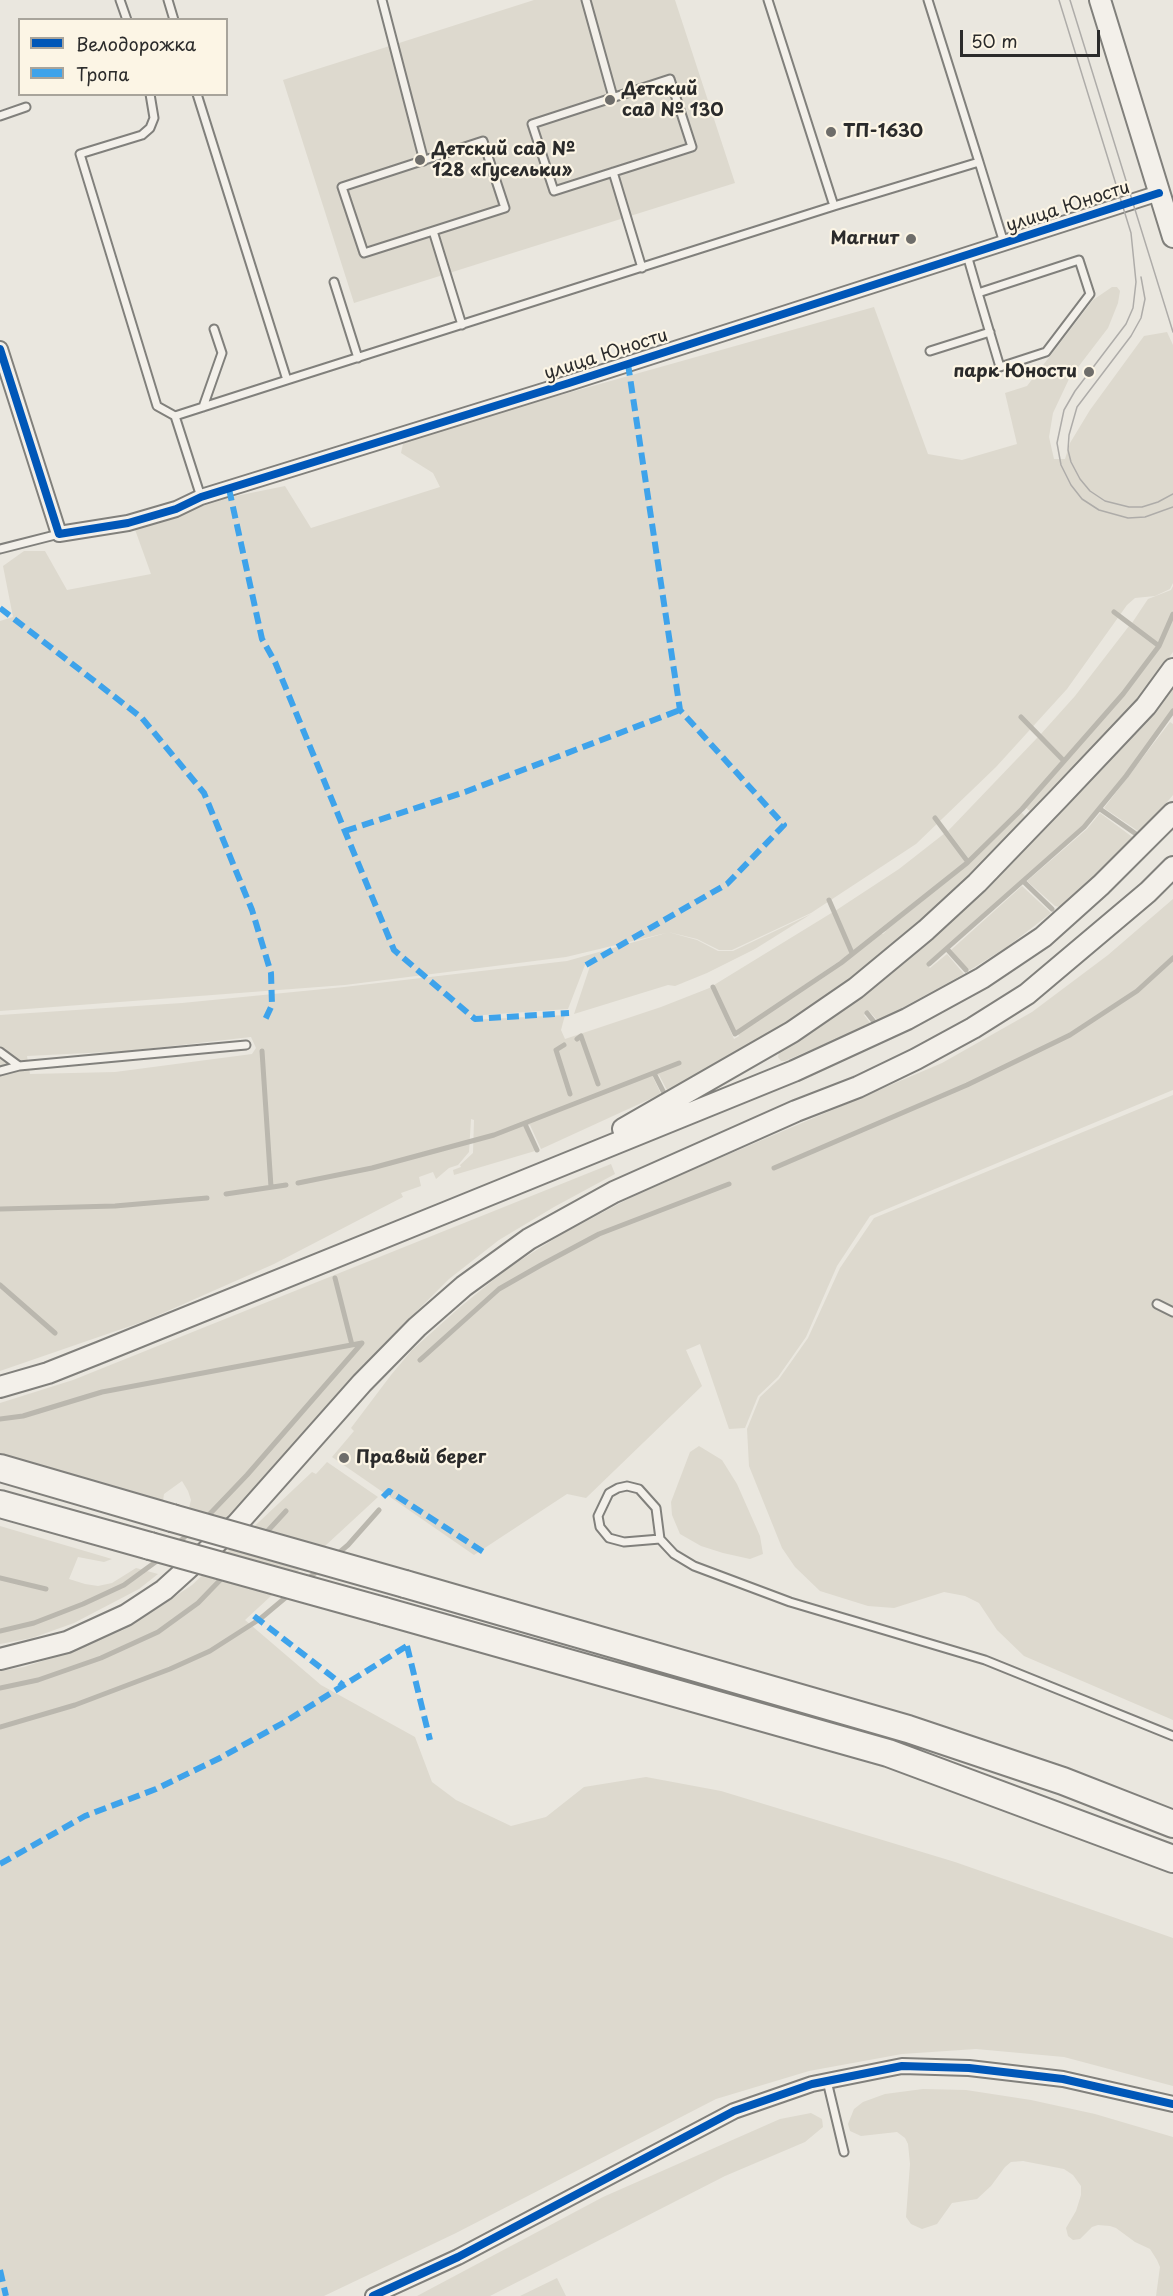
<!DOCTYPE html>
<meta charset="utf-8">
<style>
body{margin:0}
#map{position:relative;width:1173px;height:2296px;overflow:hidden;background:#eae7df;font-family:"Playpen Sans",sans-serif}
canvas{display:block}
.legend{position:absolute;left:18px;top:18px;width:210px;height:78px;box-sizing:border-box;background:#fcf5e5;border:2px solid #a8a49b;margin:0;padding:8px 10px;list-style:none;font-size:18px;color:#2b2b2b}
.legend li{display:flex;align-items:center;gap:12px;height:30px}
.legend b{width:30px;border:2px solid #a8a49b}
.scale{position:absolute;left:960px;top:30px;width:140px;height:27px;box-sizing:border-box;border:3px solid #2b2b2b;border-top:0;padding-left:8px;font-size:18px;line-height:21px;white-space:nowrap;color:#2b2b2b;-webkit-text-stroke:4px #fcf5e5;paint-order:stroke}
</style>
<div id="map">
<canvas width="1173" height="2296"></canvas>
<ul class="legend">
<li><b style="height:8px;background:#0057b8"></b>Велодорожка</li>
<li><b style="height:8px;background:#3ea3eb"></b>Тропа</li>
</ul>
<div class="scale">50 m</div>
</div>
<script>
const ctx = document.querySelector('canvas').getContext('2d');
ctx.lineJoin = 'round';
function paint(path, color) {
  ctx.fillStyle = color;
  ctx.fill(path, 'evenodd');
}
function shape(rows) {
  const path = new Path2D();
  for (const r of rows) {
    path.moveTo(r[0], r[1]);
    for (let i = 2; i < r.length; i += 2) path.lineTo(r[i], r[i + 1]);
  }
  return path;
}
function trace(path, color, width, dash) {
  ctx.strokeStyle = color;
  ctx.lineWidth = width;
  ctx.lineCap = dash ? 'butt' : 'round';
  ctx.setLineDash(dash || []);
  ctx.stroke(path);
}
function drawText(font, color, halo, rows, align = 'center') {
  ctx.font = font + ' "Playpen Sans",sans-serif';
  ctx.lineWidth = 4.5;
  ctx.setLineDash([]);
  ctx.textBaseline = 'middle';
  ctx.strokeStyle = halo;
  ctx.fillStyle = color;
  for (const [text, x, y, turn = 0] of rows) {
    ctx.save();
    ctx.translate(x, y);
    ctx.rotate((+turn || 0) * Math.PI / 180);
    ctx.textAlign = isNaN(turn) ? turn : align;
    if (halo) ctx.strokeText(text, 0, 0);
    ctx.fillText(text, 0, 0);
    ctx.restore();
  }
}
paint(shape([
 [534,0,675,0,735,183,354,303,283,80],
 [1112,287,1117,287,1120,291,1118,303,1108,328,1069,379,1053,413,1049,437,1054,459,1065,459,1070,443,1090,410,1144,336,1167,332,1173,345,1173,583,1170,589,1155,596,1135,598,1127,605,1067,689,996,767,916,844,811,913,732,950,719,950,697,939,668,932,697,940,718,951,733,951,811,914,755,949,707,973,675,986,668,985,574,1014,590,966,585,965,568,1009,470,1016,470,1020,565,1015,561,1030,565,1039,661,1007,712,987,734,1039,739,1036,738,1034,842,964,880,933,883,934,886,931,884,929,969,863,1021,812,1027,818,957,891,880,958,809,1009,713,1068,667,1090,659,1075,653,1077,661,1094,541,1149,530,1125,524,1126,535,1151,454,1175,453,1170,461,1167,460,1165,473,1153,474,1120,471,1119,469,1152,458,1165,449,1168,436,1179,433,1172,419,1177,421,1186,401,1193,403,1197,274,1264,145,1321,0,1371,0,1015,182,1003,344,987,567,961,666,933,566,957,345,985,0,1011,0,621,13,617,3,566,24,551,45,551,67,590,151,574,133,524,221,499,285,486,311,528,440,487,433,473,401,453,404,439,874,307,928,454,962,460,1017,444,1005,393,1027,386,1093,300],
 [251,1037,256,1048,252,1054,115,1072,30,1074,27,1056,128,1051],
 [1173,586,1173,610,1158,643,1132,623,1148,599,1171,590],
 [1173,618,1173,652,1146,689,1094,748,1032,813,1025,807,1123,697,1159,648],
 [1129,626,1156,647,1123,692,1064,760,1040,735,1075,696],
 [1173,686,1173,709,1125,775,1083,827,927,965,930,968,947,954,964,974,878,1021,869,1011,864,1015,871,1024,785,1061,781,1061,778,1057,779,1052,817,1029,913,955,992,882,1074,798],
 [1170,722,1173,724,1173,795,1141,833,1104,808],
 [1038,737,1062,762,1016,813,969,859,948,831],
 [1100,813,1135,839,1092,881,1059,907,1055,906,1027,881,1087,829],
 [945,833,967,862,853,951,835,911,899,869],
 [1022,886,1051,913,1007,947,970,970,967,969,951,950],
 [1173,899,1173,1090,870,1216,837,1266,806,1337,778,1377,758,1396,745,1428,729,1429,700,1344,686,1350,702,1386,586,1498,567,1494,474,1555,332,1457,354,1431,351,1428,391,1375,412,1350,459,1308,508,1268,562,1234,643,1191,942,1063,1032,1012,1108,955],
 [833,912,851,953,736,1032,714,985],
 [1173,1095,1173,1720,1024,1656,997,1630,979,1603,965,1596,944,1592,894,1608,868,1606,820,1591,795,1567,782,1548,749,1466,747,1429,760,1397,779,1379,808,1338,840,1268,874,1218],
 [611,1164,615,1174,554,1207,499,1240,449,1279,358,1370,271,1471,227,1519,189,1508,191,1500,188,1491,182,1481,164,1494,163,1501,0,1454,0,1403,73,1380],
 [699,1446,722,1460,737,1484,760,1536,763,1554,750,1559,723,1553,701,1546,680,1534,672,1515,671,1502,690,1452],
 [327,1462,378,1497,245,1620,321,1685,415,1737,432,1782,456,1800,511,1826,546,1817,584,1787,646,1777,721,1791,955,1862,1173,1938,1173,2086,1064,2057,976,2049,902,2054,809,2071,716,2099,456,2233,324,2296,0,2296,0,1671,24,1667,76,1650,123,1630,159,1607,192,1585,312,1472,316,1474],
 [0,1526,112,1559,104,1562,78,1557,69,1579,85,1584,98,1586,112,1583,136,1568,158,1574,139,1589,74,1623,32,1638,0,1644],
 [923,2089,966,2090,1031,2100,1095,2114,1173,2137,1173,2296,1156,2296,1160,2267,1157,2260,1150,2249,1135,2242,1116,2228,1110,2226,1098,2225,1092,2227,1080,2239,1073,2240,1068,2236,1066,2228,1076,2211,1081,2195,1081,2186,1073,2175,1064,2169,1023,2161,1011,2162,1005,2167,991,2186,977,2199,952,2203,937,2224,922,2229,911,2224,906,2217,910,2164,908,2144,905,2138,897,2132,861,2136,850,2131,848,2124,854,2109,863,2102,885,2094],
 [811,2113,822,2119,823,2127,805,2142,725,2176,490,2296,417,2296,603,2197,780,2119],
 [557,2278,566,2296,520,2296]
]), '#ddd9ce');
trace(shape([
 [1114,612,1159,646],
 [1021,717,1064,761],
 [1100,809,1136,834],
 [935,818,968,862],
 [1023,881,1052,909],
 [829,900,852,953],
 [947,949,966,970],
 [929,964,1084,827,1126,776,1173,711],
 [713,987,735,1034,841,963,967,863,1022,809,1123,694,1159,646,1173,614],
 [867,1013,875,1023],
 [577,1039,581,1036,598,1084],
 [564,1045,556,1050,570,1094],
 [262,1051,271,1187],
 [654,1073,664,1093],
 [525,1124,537,1150],
 [774,1168,967,1085,1070,1035,1137,991,1173,958],
 [298,1183,372,1168,494,1135,679,1063],
 [226,1194,286,1185],
 [0,1209,115,1206,207,1198],
 [335,1278,352,1345],
 [0,1285,55,1333],
 [420,1360,499,1289,541,1265,599,1234,729,1184],
 [0,1419,23,1416,102,1392,362,1343,247,1475,204,1520],
 [263,1536,286,1511],
 [175,1546,190,1532],
 [335,1556,348,1545,379,1510],
 [0,1578,46,1589],
 [305,1581,321,1568],
 [0,1631,34,1623,83,1604,124,1585,161,1558],
 [0,1688,38,1680,101,1658,158,1632,198,1603,225,1575],
 [0,1727,75,1705,170,1669,210,1651,260,1619,291,1593]
]), '#bab7ae', 5);
const lane = shape([
 [120,0,127,20],
 [168,0,174,20],
 [382,0,424,161],
 [586,0,613,97],
 [928,0,979,162],
 [670,79,692,147,554,191,532,124,670,79],
 [150,94,154,118,150,128,142,135,80,154,157,406,175,416,287,380],
 [197,94,287,380,834,206,768,0],
 [0,116,26,107],
 [613,172,642,268],
 [834,206,979,162,1004,243],
 [433,231,364,253,342,187,483,141,505,208,433,231,462,325],
 [967,255,978,293,1000,367,1046,352,1090,294,1079,260,978,293],
 [334,282,358,358],
 [930,351,990,332],
 [203,407,222,353,214,329],
 [175,416,201,497],
 [0,549,59,534],
 [0,1052,19,1066],
 [0,1071,19,1066,246,1045],
 [1157,1304,1173,1312],
 [660,1539,624,1542,609,1538,600,1527,598,1516,609,1493,618,1488,627,1486,639,1489,656,1508,660,1539,674,1554,694,1566,790,1602,985,1660,1173,1736],
 [827,2081,844,2152]
]);
const street = shape([
 [0,349,59,534,128,523,176,509,201,497,569,383,1159,193],
 [373,2296,458,2257,734,2111,812,2084,902,2066,969,2068,1063,2079,1173,2104]
]);
const secondary = shape([
 [1100,0,1173,237],
 [623,1129,792,1032,856,988,926,930,977,883,1058,799,1146,706,1173,669],
 [0,1387,48,1373,101,1352,447,1212,794,1071,907,1019,982,978,1043,937,1101,885,1173,813],
 [0,1659,67,1642,126,1615,164,1590,237,1524,362,1383,417,1327,464,1286,529,1239,614,1192,796,1111,858,1087,916,1059,973,1028,1027,994,1148,892,1173,867]
]);
const highway = shape([
 [0,1468,172,1518],
 [0,1504,150,1546],
 [405,1584,908,1729,1063,1781,1173,1824],
 [384,1611,888,1753,1173,1859]
]);
trace(lane, '#81807c', 11);
trace(street, '#81807c', 18);
trace(secondary, '#81807c', 24);
trace(highway, '#81807c', 30);
trace(lane, '#f3f0ea', 7);
trace(street, '#f3f0ea', 14);
trace(secondary, '#f3f0ea', 20);
trace(highway, '#f3f0ea', 26);
trace(shape([
 [1059,0,1131,233,1136,282,1133,308,1126,324,1075,391,1064,410,1057,443,1061,465,1071,485,1082,499,1099,510,1128,518,1145,517,1173,507],
 [1070,0,1173,332],
 [1141,277,1145,299,1141,318,1131,336,1077,407,1069,435,1068,450,1071,462,1080,479,1090,491,1105,501,1129,507,1142,507,1158,502,1173,494]
]), '#aeaca9', 1.5);
const highwayBridge = shape([
 [172,1518,405,1584],
 [150,1546,384,1611]
]);
trace(highwayBridge, '#81807c', 30, []);
trace(highwayBridge, '#f3f0ea', 26);
trace(shape([
 [229,489,262,639,275,662,394,950,475,1019,569,1013],
 [0,608,142,718,204,793,252,910,271,973,272,1005,264,1022],
 [345,831,465,792,680,710],
 [586,965,727,884,784,825,680,710,628,364],
 [383,1497,389,1491,485,1553],
 [254,1616,343,1685],
 [407,1646,430,1740],
 [0,1864,85,1816,156,1789,220,1758,283,1723,410,1644],
 [0,2270,6,2296]
]), '#3ea3eb', 6, [12, 6]);
trace(shape([
 [0,349,59,534,128,523,176,509,201,497,569,383,1159,193],
 [373,2296,458,2257,734,2111,812,2084,902,2066,969,2068,1063,2079,1173,2104]
]), '#0057b8', 8);
for (const [x, y, r, color] of [
 [610,100,6,"#6e6d6a"],
 [831,132,6,"#6e6d6a"],
 [420,160,6,"#6e6d6a"],
 [911,239,6,"#6e6d6a"],
 [1089,372,6,"#6e6d6a"],
 [344,1458,6,"#6e6d6a"]
]) {
  const dot = new Path2D();
  dot.arc(x, y, r, 0, 2 * Math.PI);
  ctx.fillStyle = color;
  ctx.fill(dot);
  trace(dot, '#fcf5e5', 2);
}
drawText('bold 18px', '#2b2b2b', '#fcf5e5', [
 ["Детский",622,90],
 ["сад № 130",622,111],
 ["ТП-1630",843,132],
 ["Детский сад №",432,150],
 ["128 «Гусельки»",432,171],
 ["Магнит",899,239,"right"],
 ["парк Юности",1077,372,"right"],
 ["Правый берег",356,1458]
], 'left');
drawText('18px', '#2b2b2b', '#fcf5e5', [
 ["улица Юности",1068,207,-18],
 ["улица Юности",606,355,-18]
]);
</script>
